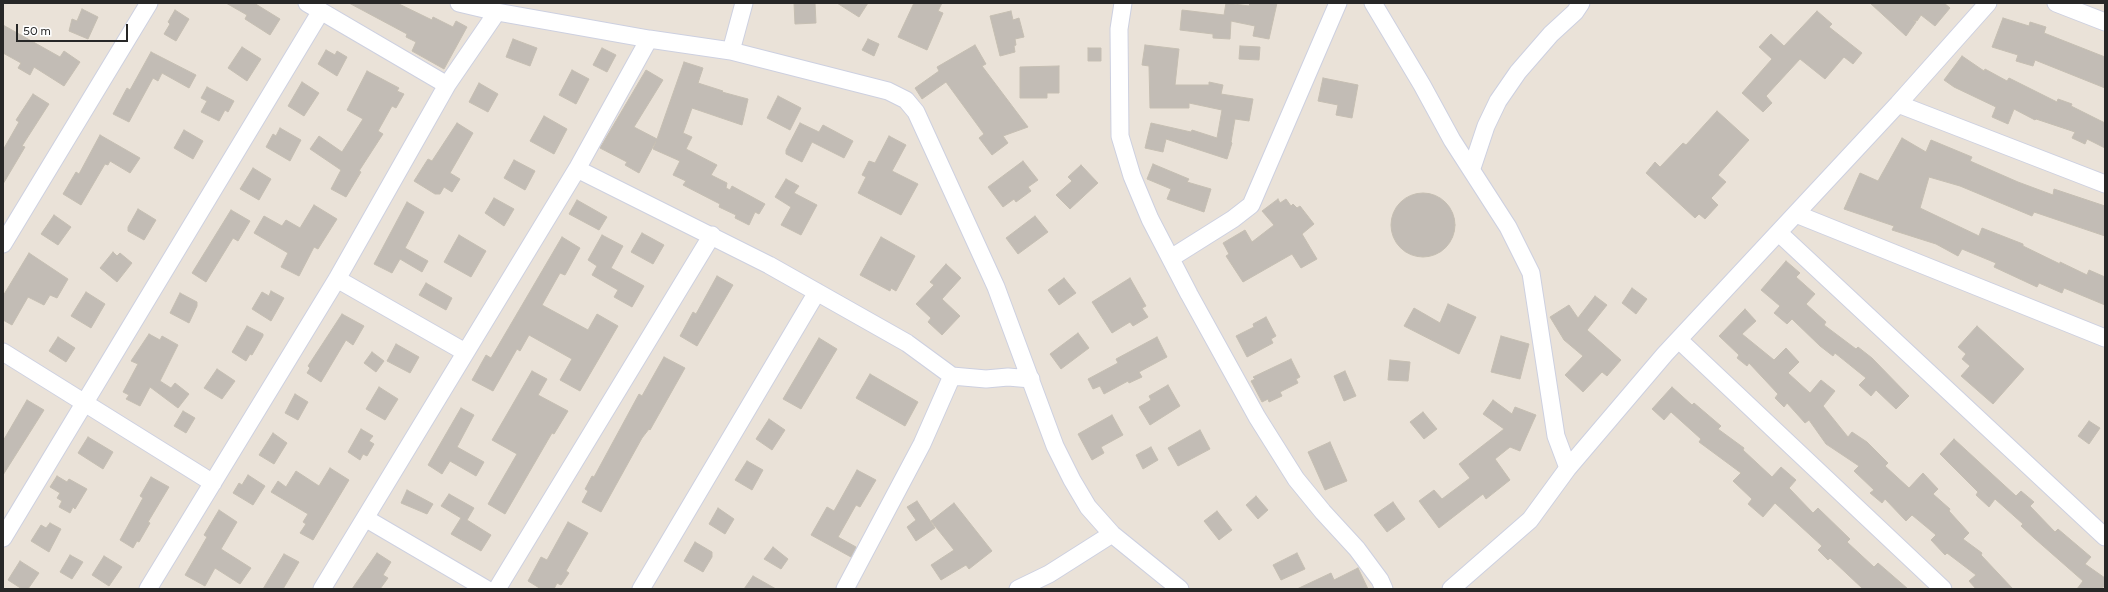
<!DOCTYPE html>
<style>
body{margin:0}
#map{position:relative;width:2108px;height:592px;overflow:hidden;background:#eae2d8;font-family:Figtree,sans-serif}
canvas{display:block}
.frame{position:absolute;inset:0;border:4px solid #272727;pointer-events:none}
.scale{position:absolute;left:16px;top:24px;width:112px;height:18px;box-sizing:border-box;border:2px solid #272727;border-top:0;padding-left:5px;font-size:12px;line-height:14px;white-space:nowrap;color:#272727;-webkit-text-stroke:3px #fff;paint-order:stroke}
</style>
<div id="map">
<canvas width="2108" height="592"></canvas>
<div class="frame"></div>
<div class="scale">50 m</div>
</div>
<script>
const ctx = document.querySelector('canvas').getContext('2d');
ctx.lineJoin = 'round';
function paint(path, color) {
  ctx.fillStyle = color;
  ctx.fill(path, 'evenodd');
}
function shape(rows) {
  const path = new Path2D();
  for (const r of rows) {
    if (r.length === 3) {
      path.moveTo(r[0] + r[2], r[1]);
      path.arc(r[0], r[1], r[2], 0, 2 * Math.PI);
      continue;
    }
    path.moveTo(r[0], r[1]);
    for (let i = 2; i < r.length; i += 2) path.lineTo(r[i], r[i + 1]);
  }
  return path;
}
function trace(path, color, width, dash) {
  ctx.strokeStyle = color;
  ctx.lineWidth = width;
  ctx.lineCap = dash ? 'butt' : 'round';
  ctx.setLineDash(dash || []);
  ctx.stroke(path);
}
const building = shape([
 [226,3,254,3,280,19,270,35,245,19,247,15,226,3],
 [349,3,397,3,432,20,433,17,453,27,456,21,467,27,444,69,412,51,416,42,406,37,407,34,349,3],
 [794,3,815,3,816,23,795,24,794,3],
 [837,3,868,3,859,17,837,3],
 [914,3,942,3,938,11,943,13,927,50,898,37,914,3],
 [1226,3,1249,6,1250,3,1277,3,1269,39,1253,36,1255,26,1231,21,1230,39,1213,38,1213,34,1180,30,1182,10,1224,15,1226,3],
 [1870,3,1944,3,1950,8,1935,26,1921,15,1917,21,1913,20,1916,22,1906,36,1870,3],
 [82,9,98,17,88,39,69,31,72,19,77,21,82,9],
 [175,10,189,19,176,41,164,34,170,24,168,22,175,10],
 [1011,11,1013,20,1019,18,1024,37,1015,39,1016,45,1014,46,1015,52,1000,56,990,16,1011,11],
 [1817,11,1832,24,1829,27,1862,53,1853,64,1844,57,1825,79,1800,59,1766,96,1772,103,1763,112,1742,93,1772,59,1759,47,1771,34,1784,46,1817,11],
 [2003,18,2029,26,2030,22,2046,27,2044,33,2105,57,2105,88,2035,60,2033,66,2016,61,2018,55,1992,47,2003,18],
 [3,25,60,57,64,51,80,62,64,86,34,67,30,75,18,68,21,63,3,53,3,25],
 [513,39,537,48,530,66,506,57,513,39],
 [868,39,879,44,874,56,862,50,868,39],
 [975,45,986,64,982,66,1028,127,1003,136,1008,143,992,155,979,138,984,134,946,82,922,99,915,88,939,71,937,67,975,45],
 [1145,45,1179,49,1175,85,1209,85,1209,82,1223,85,1221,94,1253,99,1249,121,1235,119,1231,142,1232,143,1227,159,1166,139,1163,152,1145,148,1151,123,1191,132,1192,130,1217,138,1222,110,1189,103,1189,108,1150,108,1149,66,1142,65,1145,45],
 [1240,46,1260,47,1259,60,1239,59,1240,46],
 [242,47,261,59,247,81,228,68,242,47],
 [602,48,616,55,607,72,593,65,602,48],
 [1088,48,1101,48,1101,61,1088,61,1088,48],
 [326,50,335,55,337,51,347,57,337,76,318,64,326,50],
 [151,52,196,75,189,88,162,73,158,81,153,78,129,122,113,114,127,88,130,90,151,52],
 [1962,56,1984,71,1985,69,2007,81,2009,78,2057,102,2058,99,2072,104,2071,106,2105,123,2105,148,2087,139,2085,144,2072,138,2075,132,2036,119,2035,120,2014,109,2008,124,1992,117,1996,107,1954,87,1944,80,1962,56],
 [684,62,703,68,698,83,723,91,722,92,748,99,742,125,692,108,683,133,692,137,686,149,717,165,711,175,727,183,726,188,730,190,732,186,765,204,759,214,755,212,749,225,735,218,736,215,719,207,720,204,683,185,686,181,673,175,680,161,653,149,656,141,639,173,625,165,627,162,600,148,646,70,663,80,634,127,657,139,684,62],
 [1059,66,1059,93,1047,93,1047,98,1020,98,1020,67,1059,66],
 [572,70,589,79,576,104,559,95,572,70],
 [367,71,399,88,397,91,404,94,396,108,392,106,378,131,383,134,359,171,361,172,346,197,331,189,341,170,310,149,319,136,342,152,363,119,347,110,367,71],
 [1323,78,1358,85,1352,118,1336,115,1338,105,1318,101,1323,78],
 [302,82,319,93,304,116,288,106,302,82],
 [479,83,498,94,488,112,469,102,479,83],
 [207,87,234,101,228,112,225,110,219,121,201,112,207,101,201,98,207,87],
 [33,94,49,104,22,146,25,147,3,184,3,150,19,122,16,120,33,94],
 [778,96,801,108,790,130,767,118,778,96],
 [1717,111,1749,140,1718,175,1726,182,1711,198,1718,205,1705,219,1699,214,1695,218,1646,173,1655,162,1660,167,1683,143,1686,145,1717,111],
 [544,116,567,129,554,154,530,141,544,116],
 [457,123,473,133,450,173,460,179,452,192,444,187,440,194,435,194,414,181,428,159,432,161,457,123],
 [800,123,819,132,823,125,853,141,844,158,812,142,802,162,786,154,786,150,800,123],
 [280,128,301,140,290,161,266,147,273,134,276,136,280,128],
 [184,130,203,141,193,159,174,148,184,130],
 [100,135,140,158,130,173,110,161,108,165,105,164,81,205,63,194,76,172,79,174,100,135],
 [889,136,906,145,892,171,918,184,901,215,858,193,866,177,862,175,869,161,875,163,889,136],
 [1902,138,1926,152,1931,140,1972,157,1970,161,2018,182,2053,195,2054,189,2105,206,2105,236,2034,212,2032,216,1960,186,1929,177,1920,208,1979,236,1982,228,2023,244,2023,246,2060,264,2060,262,2087,275,2089,270,2105,277,2105,305,2064,288,2062,293,2039,283,2037,287,1994,267,1996,263,1962,249,1958,256,1936,244,1892,230,1894,226,1844,209,1860,173,1878,181,1902,138],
 [514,160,535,171,525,190,504,178,514,160],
 [1023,161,1038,180,1028,187,1031,191,1016,202,1014,199,1003,207,988,187,1023,161],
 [1153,164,1189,179,1187,182,1211,189,1204,212,1167,199,1171,189,1147,179,1153,164],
 [1081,165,1098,183,1070,209,1056,195,1072,181,1068,177,1081,165],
 [253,168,271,179,259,200,240,189,253,168],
 [786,179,799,186,794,193,817,205,801,235,781,225,791,207,775,197,786,179],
 [1423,225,32],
 [494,198,514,209,504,226,485,213,494,198],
 [1278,199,1280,203,1286,199,1291,206,1293,204,1297,208,1300,206,1314,224,1302,234,1317,259,1301,268,1292,254,1243,282,1226,256,1229,254,1223,243,1245,230,1252,242,1274,225,1262,211,1278,199],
 [577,200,607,217,599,230,569,214,577,200],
 [407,202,424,212,405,248,428,261,422,272,400,259,392,273,374,264,407,202],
 [314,205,337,219,318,249,314,247,299,276,281,267,288,253,254,233,264,216,282,226,286,220,300,228,314,205],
 [138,209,156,220,144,240,128,231,128,227,138,209],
 [231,210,250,221,238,241,233,238,206,282,192,273,231,210],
 [54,215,71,227,58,245,41,234,54,215],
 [1035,216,1048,232,1018,254,1006,238,1035,216],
 [642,233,664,245,653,264,631,252,642,233],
 [459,235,486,251,471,277,444,262,459,235],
 [602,235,623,246,611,268,644,286,632,307,614,297,618,290,592,275,597,266,588,260,602,235],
 [562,237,580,248,565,275,560,273,542,305,588,330,597,314,618,326,580,391,560,380,572,359,529,335,520,351,517,349,493,391,472,380,486,355,491,358,562,237],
 [881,237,915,256,896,291,891,288,890,291,860,275,881,237],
 [113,252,117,256,120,253,132,263,117,282,100,268,113,252],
 [29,253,68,279,57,298,50,295,44,305,28,297,12,325,3,320,3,296,29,253],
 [1786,261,1800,273,1796,277,1815,294,1806,304,1826,322,1824,325,1856,349,1858,347,1872,358,1909,396,1896,409,1876,390,1871,396,1859,385,1866,378,1835,353,1833,356,1820,346,1792,319,1787,324,1774,313,1780,306,1761,290,1786,261],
 [946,264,961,278,942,299,960,316,942,335,928,322,931,318,916,304,934,285,930,282,946,264],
 [717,276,733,285,697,346,680,336,693,312,696,314,717,276],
 [1064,278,1076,293,1059,305,1048,290,1064,278],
 [1130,278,1146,306,1142,308,1148,317,1133,326,1130,322,1112,333,1092,302,1130,278],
 [426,283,452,298,446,310,419,295,426,283],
 [1632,288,1647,299,1636,314,1622,303,1632,288],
 [271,291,284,298,271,321,252,309,262,292,269,296,271,291],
 [86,292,105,304,91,328,71,316,86,292],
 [180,293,197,302,197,306,189,323,170,313,180,293],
 [1595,296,1607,305,1587,330,1621,360,1607,376,1602,372,1583,392,1565,375,1583,356,1564,340,1550,317,1569,305,1578,318,1595,296],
 [1448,304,1476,317,1459,354,1404,326,1414,308,1440,323,1448,304],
 [1745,309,1756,321,1742,334,1774,360,1786,348,1799,362,1788,373,1810,393,1821,380,1835,391,1823,406,1848,437,1852,432,1867,442,1888,463,1885,466,1909,488,1923,473,1938,489,1933,494,1950,509,1949,511,1969,533,1963,539,1982,553,1981,555,2013,589,1976,589,1969,581,1976,575,1947,553,1945,555,1931,540,1936,535,1912,515,1906,521,1885,499,1882,503,1870,493,1874,490,1854,471,1859,466,1826,444,1809,420,1805,423,1787,403,1784,407,1775,398,1778,394,1749,363,1747,366,1737,358,1739,355,1719,336,1745,309],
 [342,314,364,326,353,345,346,340,321,382,307,373,310,368,308,366,342,314],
 [1266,317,1276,336,1271,339,1273,343,1247,357,1236,336,1254,327,1253,324,1266,317],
 [247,326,263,334,263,336,252,355,250,354,246,361,232,352,247,326],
 [1977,326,2024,369,1993,404,1961,376,1970,366,1962,359,1966,354,1958,347,1977,326],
 [1078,333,1089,348,1061,369,1050,354,1078,333],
 [149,334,160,340,162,336,178,345,160,381,171,388,175,383,189,394,178,408,150,387,140,406,126,399,129,395,123,392,138,364,131,361,149,334],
 [1501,336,1529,344,1520,379,1491,372,1501,336],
 [58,337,75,348,66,362,49,351,58,337],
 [1157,337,1167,357,1139,372,1142,377,1129,383,1128,381,1104,394,1100,386,1093,389,1088,379,1118,363,1116,359,1157,337],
 [819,338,837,349,801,409,783,399,819,338],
 [396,344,419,357,410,373,387,361,396,344],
 [372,352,384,361,376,372,364,363,372,352],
 [664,357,685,368,650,430,649,429,642,438,601,512,582,502,588,491,585,489,592,476,594,477,639,394,642,396,664,357],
 [1291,359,1300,377,1296,379,1298,383,1280,392,1282,396,1269,402,1268,399,1262,402,1251,381,1255,379,1253,377,1291,359],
 [1390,360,1410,362,1408,381,1388,380,1390,360],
 [217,369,235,381,222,399,204,388,217,369],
 [532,371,547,379,538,395,568,411,554,434,552,433,505,514,488,504,517,454,492,440,532,371],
 [1345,371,1356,396,1344,401,1334,376,1345,371],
 [870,374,918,402,905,426,856,398,870,374],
 [1168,385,1180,406,1150,425,1139,407,1151,400,1149,396,1168,385],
 [379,387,398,399,385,420,366,409,379,387],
 [1672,387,1692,405,1694,403,1721,426,1718,429,1744,448,1743,450,1772,477,1781,467,1796,480,1789,488,1813,513,1818,508,1850,539,1847,542,1874,567,1878,563,1908,589,1863,589,1830,558,1828,560,1818,550,1822,546,1775,503,1763,517,1748,504,1752,499,1733,481,1741,473,1699,442,1701,439,1671,412,1664,420,1652,409,1672,387],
 [295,394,308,402,298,420,285,413,295,394],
 [27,400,44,410,3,475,3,441,27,400],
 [1493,400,1512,414,1515,407,1536,415,1520,451,1510,447,1495,459,1510,480,1486,499,1483,494,1439,528,1419,501,1434,490,1442,499,1470,478,1459,464,1504,429,1483,414,1493,400],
 [461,408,474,415,457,447,484,462,476,476,450,461,442,474,428,465,461,408],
 [183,411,195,418,186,433,174,426,183,411],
 [1423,412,1437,429,1424,439,1410,422,1423,412],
 [1112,415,1123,435,1101,447,1104,453,1092,460,1078,434,1112,415],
 [769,419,785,430,772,450,756,439,769,419],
 [2089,421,2100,428,2089,444,2078,436,2089,421],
 [361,429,373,436,369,441,374,444,367,456,363,454,360,460,348,452,361,429],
 [1200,430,1210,449,1178,466,1168,448,1200,430],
 [273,433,287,443,274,464,259,455,273,433],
 [88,437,113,452,103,469,78,453,88,437],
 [1954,439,2016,496,2021,491,2034,502,2030,506,2055,532,2058,529,2091,557,2085,564,2105,578,2105,584,2102,589,2077,589,2083,581,2034,538,2021,526,2023,524,1995,499,1989,507,1976,495,1978,492,1940,454,1954,439],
 [1330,442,1347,481,1325,490,1308,452,1330,442],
 [1151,447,1158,460,1143,469,1136,455,1151,447],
 [747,461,763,470,752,490,735,480,747,461],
 [330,468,349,480,313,540,300,533,306,524,303,522,308,514,271,492,278,481,286,487,296,471,319,486,330,468],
 [857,470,876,480,860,507,856,505,838,537,856,547,851,557,811,535,827,507,834,511,857,470],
 [248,475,265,486,253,505,233,493,239,483,242,485,248,475],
 [57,476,67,482,69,479,87,489,75,509,73,507,70,513,59,507,62,501,57,498,60,493,50,487,57,476],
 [151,477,169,487,148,522,150,523,139,542,137,541,133,548,120,540,143,498,140,496,151,477],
 [407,490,433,504,427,514,401,503,407,490],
 [449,494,474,508,467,520,491,535,481,551,451,534,461,518,441,506,449,494],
 [1256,496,1268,510,1258,519,1246,505,1256,496],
 [917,501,935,528,916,541,907,527,916,520,907,507,917,501],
 [1393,502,1405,519,1387,532,1374,515,1393,502],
 [954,503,992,551,969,569,966,565,941,580,931,565,954,550,931,521,954,503],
 [718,508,734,519,725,534,709,524,718,508],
 [219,510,237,522,221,549,251,568,240,584,215,568,205,586,185,575,207,537,204,535,219,510],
 [1217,511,1232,530,1219,540,1204,521,1217,511],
 [568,522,588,533,566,571,569,573,561,585,557,583,554,589,541,589,528,581,541,557,547,560,568,522],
 [50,523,61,529,49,552,31,541,41,525,46,528,50,523],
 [695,542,712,552,712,557,703,572,684,561,695,542],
 [773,547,788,559,781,569,764,559,773,547],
 [377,553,391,562,383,575,388,578,380,589,352,589,377,553],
 [1297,553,1305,569,1281,580,1273,565,1297,553],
 [284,554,299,562,283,589,263,589,284,554],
 [70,555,83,562,72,579,60,572,70,555],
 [104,556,122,567,109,586,92,575,104,556],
 [20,561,39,573,28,589,22,589,8,580,20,561],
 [1358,568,1368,589,1297,589,1331,573,1334,580,1358,568],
 [753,576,776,589,744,589,753,576]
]);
paint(building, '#c2bcb5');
trace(building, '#c5beb2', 1);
const street = shape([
 [307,3,447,85],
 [459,3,497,12,649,39,731,51,888,91,906,100,916,112,996,287,1055,446,1072,480,1088,507,1112,534,1180,589],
 [1123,3,1119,29,1120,136,1132,176,1150,219,1189,294,1257,417,1296,479,1323,512,1357,549,1380,580,1384,589],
 [1373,3,1422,85,1452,140,1508,227,1531,273,1556,436,1568,468],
 [2056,3,2105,22],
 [731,51,744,3],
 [1898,104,2105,184],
 [1472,168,1486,126,1498,101,1518,72,1551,34,1575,12,1581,3],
 [577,169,769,265,907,343,952,376,986,379,1008,377,1031,379],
 [1796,214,2105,338],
 [1779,233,2105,537],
 [3,244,149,3],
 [1171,258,1233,219,1251,205,1338,3],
 [337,279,465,352],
 [1679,340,1943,589],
 [3,352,213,483],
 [365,518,486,589],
 [3,538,321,11],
 [148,589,337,279,447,85,497,12],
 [322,589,577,169,649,39],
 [497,589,712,235],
 [641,589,817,292],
 [845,589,922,444,952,376],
 [1018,589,1049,574,1112,534],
 [1451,589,1530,520,1568,468,1665,354,1898,104,1988,3]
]);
trace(street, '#cdd0e0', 19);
trace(street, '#fff', 17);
</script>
